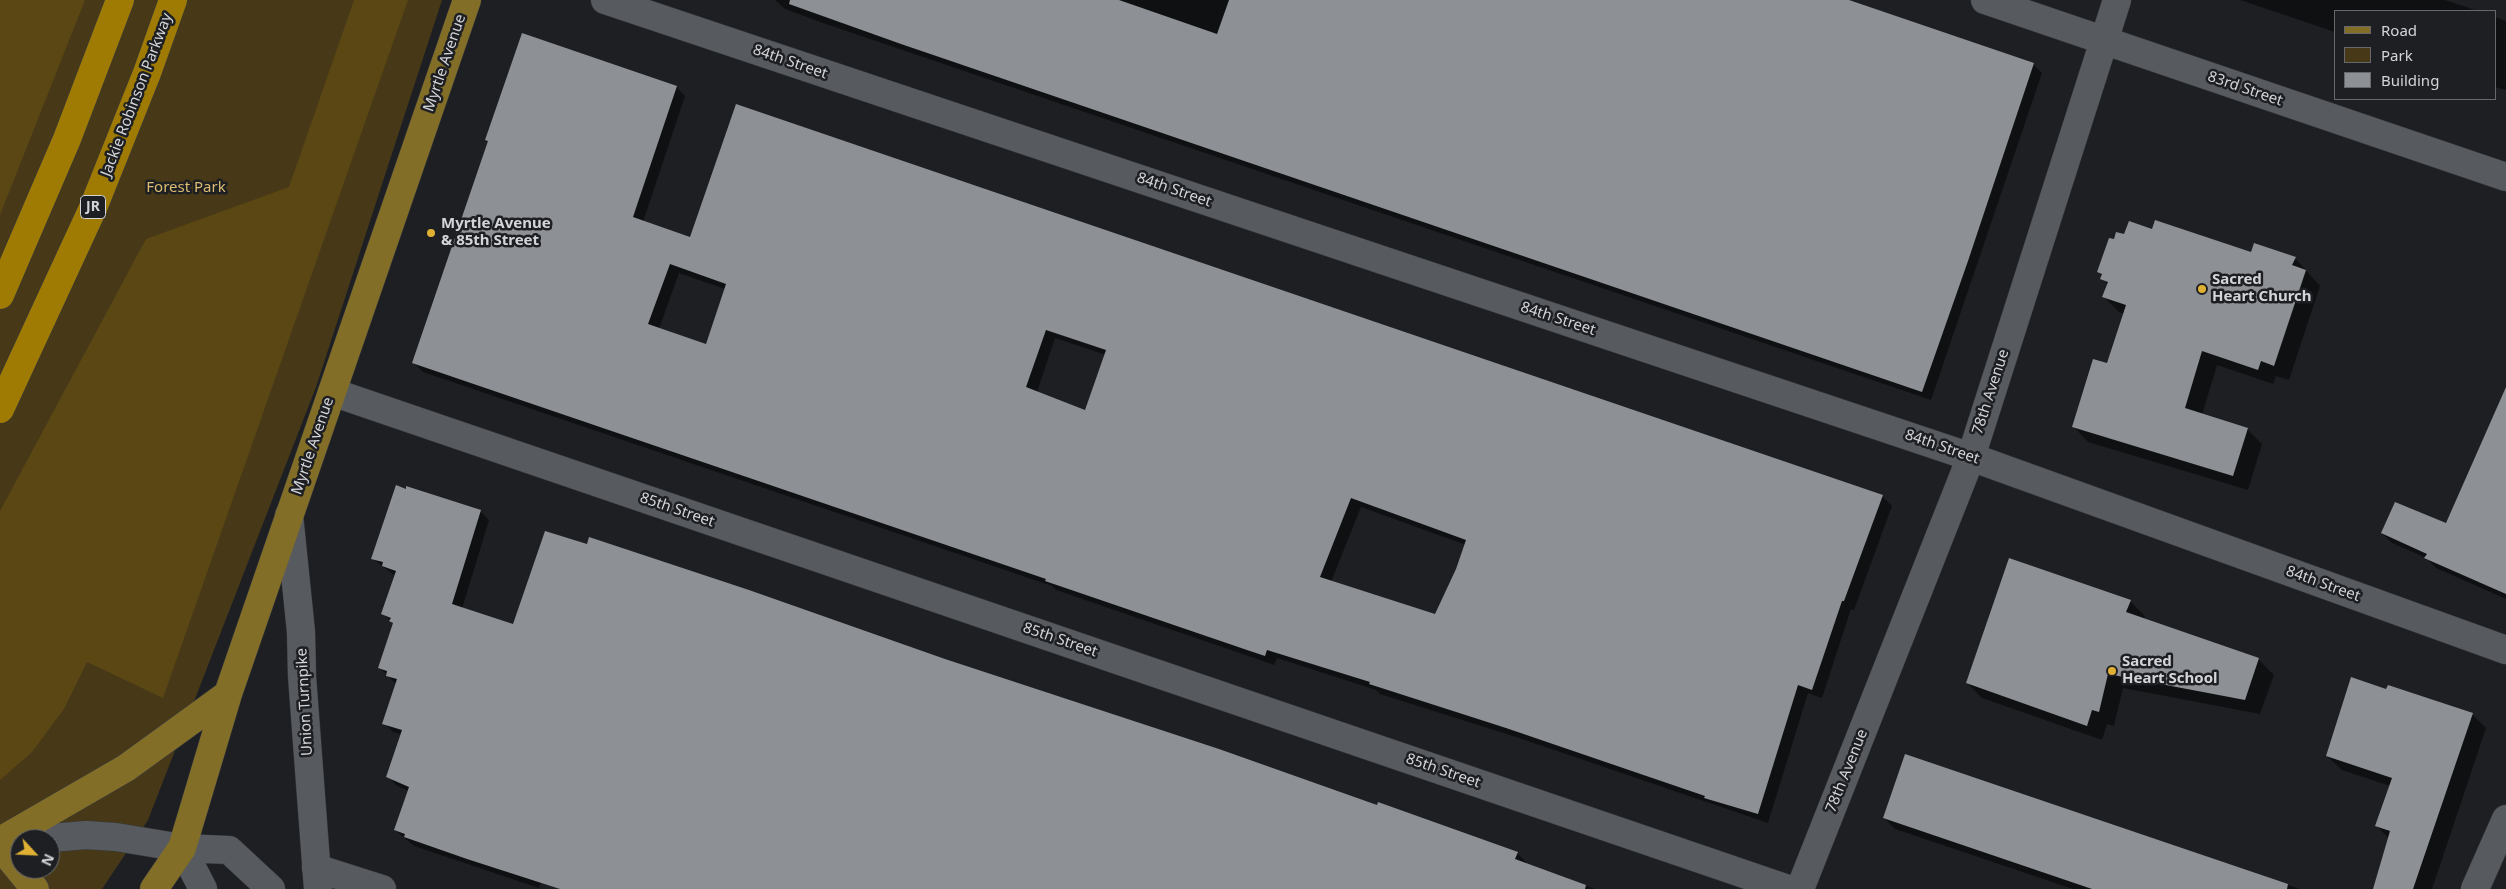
<!DOCTYPE html>
<style>
body{margin:0}
#map{position:relative;width:2506px;height:889px;overflow:hidden;background:#1d1f23;font-family:"Noto Sans",sans-serif}
canvas{display:block}
.legend{position:absolute;left:2334px;top:10px;width:162px;height:90px;box-sizing:border-box;background:#1d1f23;border:1px solid #66686b;margin:0;padding:6px 9px;list-style:none;font-size:15px;color:#d4d5d8}
.legend li{display:flex;align-items:center;gap:10px;height:25px}
.legend b{width:25px;border:1px solid #66686b}
.north{position:absolute;left:10px;top:829px;width:50px;height:50px;box-sizing:border-box;background:#1d1f23;border:1px solid #66686b;border-radius:50%;rotate:115deg;font-size:14px;font-weight:700;line-height:20px;text-align:center;color:#d4d5d8}
.north::after{content:'';display:block;margin:auto;width:18px;height:22px;background:#dfb034;clip-path:polygon(50% 0,100% 100%,50% 72%,0 100%)}
</style>
<div id="map">
<canvas width="2506" height="889"></canvas>
<ul class="legend">
<li><b style="height:6px;background:#836e28"></b>Road</li>
<li><b style="height:14px;background:#473918"></b>Park</li>
<li><b style="height:14px;background:#8d9095"></b>Building</li>
</ul>
<div class="north">N</div>
</div>
<script>
const ctx = document.querySelector('canvas').getContext('2d');
ctx.lineJoin = 'round';
function paint(path, color) {
  ctx.fillStyle = color;
  ctx.fill(path, 'evenodd');
}
function shape(rows) {
  const path = new Path2D();
  for (const r of rows) {
    path.moveTo(r[0], r[1]);
    for (let i = 2; i < r.length; i += 2) path.lineTo(r[i], r[i + 1]);
  }
  return path;
}
function trace(path, color, width, dash) {
  ctx.strokeStyle = color;
  ctx.lineWidth = width;
  ctx.lineCap = dash ? 'butt' : 'round';
  ctx.setLineDash(dash || []);
  ctx.stroke(path);
}
function drawText(font, color, halo, rows, align = 'center') {
  ctx.font = font + ' "Noto Sans",sans-serif';
  ctx.lineWidth = 5;
  ctx.setLineDash([]);
  ctx.textBaseline = 'middle';
  ctx.strokeStyle = halo;
  ctx.fillStyle = color;
  for (const [text, x, y, turn = 0] of rows) {
    ctx.save();
    ctx.translate(x, y);
    ctx.rotate((+turn || 0) * Math.PI / 180);
    ctx.textAlign = isNaN(turn) ? turn : align;
    if (halo) ctx.strokeText(text, 0, 0);
    ctx.fillText(text, 0, 0);
    ctx.restore();
  }
}
paint(shape([
 [0,0,442,0,316,387,148,820,102,889,0,889],
 [20,839,50,839,50,869,20,869]
]), '#473918');
paint(shape([
 [0,0,85,0,0,215],
 [354,0,408,0,163,698,87,662,64,709,32,752,0,780,0,511,146,239,289,187]
]), '#5a4714');
paint(shape([
 [775,0,1845,0,2033,64,2042,73,1931,400,823,23,785,9],
 [2240,0,2445,0,2478,11,2335,11,2335,32],
 [2495,17,2506,21,2506,90,2495,87],
 [676,87,685,96,643,222,691,238,1882,496,1892,506,1854,610,1851,609,1822,698,1808,693,1768,823,1516,737,1380,694,1376,690,1277,658,1274,665,1257,659,1056,590,1052,586,423,372,414,363],
 [679,273,725,289,706,345,659,329],
 [1055,338,1106,355,1086,411,1037,392],
 [1361,507,1466,545,1457,569,1436,616,1331,582],
 [2153,230,2252,254,2295,258,2320,286,2289,380,2276,376,2273,384,2217,365,2202,415,2247,429,2262,444,2248,490,2088,442,2073,426,2108,365,2124,314,2119,312,2104,297,2108,285,2099,272,2115,241,2125,236],
 [2506,389,2506,599,2436,568,2426,558,2392,543,2382,533,2447,525],
 [480,511,489,520,462,609,514,625,945,660,1517,853,1526,862,1525,864,1595,889,561,889,541,882,539,888,414,846,395,830,409,791,397,786,388,776,402,735,393,732,384,723,397,685,380,668,394,624,383,614,395,576,372,558],
 [2130,601,2145,616,2144,619,2259,660,2274,675,2260,714,2123,688,2114,726,2107,724,2102,740,1982,698,1967,683],
 [2387,691,2472,714,2486,728,2432,889,2385,889,2389,839,2377,826,2390,786,2342,770,2327,756],
 [1906,756,2300,889,2073,889,1895,829,1884,818]
]), '#0007');
paint(shape([
 [790,0,1119,0,1217,34,1229,0,1849,0,2034,63,1968,261,1922,392,901,44,789,4],
 [522,33,677,86,633,217,690,237,736,104,1883,495,1844,601,1842,601,1812,690,1798,685,1758,814,1704,798,1705,796,1506,728,1369,684,1370,682,1267,650,1265,656,1247,650,1045,581,1046,579,412,363,488,141,485,140],
 [670,264,726,284,706,344,648,324],
 [1046,330,1106,350,1085,410,1026,387],
 [1351,498,1466,540,1456,569,1435,614,1320,577],
 [2155,220,2251,252,2254,243,2296,257,2292,265,2306,270,2274,366,2261,361,2258,370,2202,351,2185,408,2248,428,2233,476,2072,427,2093,359,2107,363,2126,305,2102,297,2108,282,2100,279,2102,274,2097,272,2109,238,2114,239,2116,232,2124,234,2129,221,2152,229],
 [2506,387,2506,594,2424,558,2427,554,2381,533,2395,502,2446,523],
 [396,485,406,489,406,486,481,510,452,604,513,624,545,531,587,544,589,537,749,590,945,659,1219,749,1377,805,1378,802,1518,852,1515,859,1586,885,1585,889,560,889,467,859,404,837,405,834,394,830,409,787,386,777,402,730,382,724,397,679,386,676,387,671,378,668,393,623,389,621,391,618,381,614,396,571,382,566,383,562,371,559],
 [2009,558,2131,600,2126,612,2259,658,2245,700,2108,674,2099,712,2092,710,2087,726,1966,683],
 [2351,677,2386,689,2388,685,2473,713,2413,889,2373,889,2390,831,2375,826,2392,778,2326,756],
 [1905,754,2288,884,2287,889,2092,889,1883,818]
]), '#8d9095');
const minor = shape([
 [605,0,1971,457,2506,650],
 [1985,0,2506,177],
 [332,392,1788,889],
 [316,868,382,889],
 [1800,889,1971,457,2117,0],
 [2475,889,2506,819]
]);
const secondary = shape([
 [289,515,301,632,302,676,318,889],
 [39,839,86,835,116,837,182,848,229,850,271,889],
 [182,848,203,889]
]);
const primary = shape([
 [0,841,126,768,228,694],
 [0,846,35,889],
 [154,889,182,848,228,694,467,0]
]);
const motorway = shape([
 [0,295,67,139,120,0],
 [0,409,93,208,147,73,173,0]
]);
trace(minor, '#383a3d', 29);
trace(secondary, '#383a3d', 29);
trace(primary, '#383a3d', 29);
trace(motorway, '#383a3d', 29);
trace(minor, '#575a5f', 28);
trace(secondary, '#575a5f', 28);
trace(primary, '#836e28', 28);
trace(motorway, '#a07b03', 28);
for (const [x, y, r, color] of [
 [431,233,5,"#dfb034"],
 [2202,289,5,"#dfb034"],
 [2112,671,5,"#dfb034"]
]) {
  const dot = new Path2D();
  dot.arc(x, y, r, 0, 2 * Math.PI);
  ctx.fillStyle = color;
  ctx.fill(dot);
  trace(dot, '#1d1f23', 2);
}
for (const [x, y, w] of [
 [93,207,25]
]) {
  const box = new Path2D();
  box.roundRect(x - w / 2, y - 11.5, w, 23, 4);
  ctx.fillStyle = '#1d1f23';
  ctx.fill(box);
  trace(box, '#d4d5d8', 1);
}
drawText('bold 14px', '#d4d5d8', null, [
 ["JR",93,207]
]);
drawText('15px', '#d4d5d8', '#1d1f23', [
 ["84th Street",790,62,19],
 ["Myrtle Avenue",445,63,-71],
 ["83rd Street",2245,89,19],
 ["Jackie Robinson Parkway",137,95,-69],
 ["84th Street",1174,190,19],
 ["84th Street",1558,319,18],
 ["78th Avenue",1991,392,-72],
 ["Myrtle Avenue",313,446,-71],
 ["84th Street",1942,447,19],
 ["85th Street",677,510,19],
 ["84th Street",2323,584,20],
 ["85th Street",1060,640,19],
 ["Union Turnpike",305,702,-93],
 ["85th Street",1443,771,19],
 ["78th Avenue",1847,771,-68]
]);
drawText('15px', '#dcbc70', '#1d1f23', [
 ["Forest Park",186,188]
]);
drawText('bold 15px', '#d4d5d8', '#1d1f23', [
 ["Myrtle Avenue",441,224],
 ["& 85th Street",441,241],
 ["Sacred",2212,280],
 ["Heart Church",2212,297],
 ["Sacred",2122,662],
 ["Heart School",2122,679]
], 'left');
</script>
